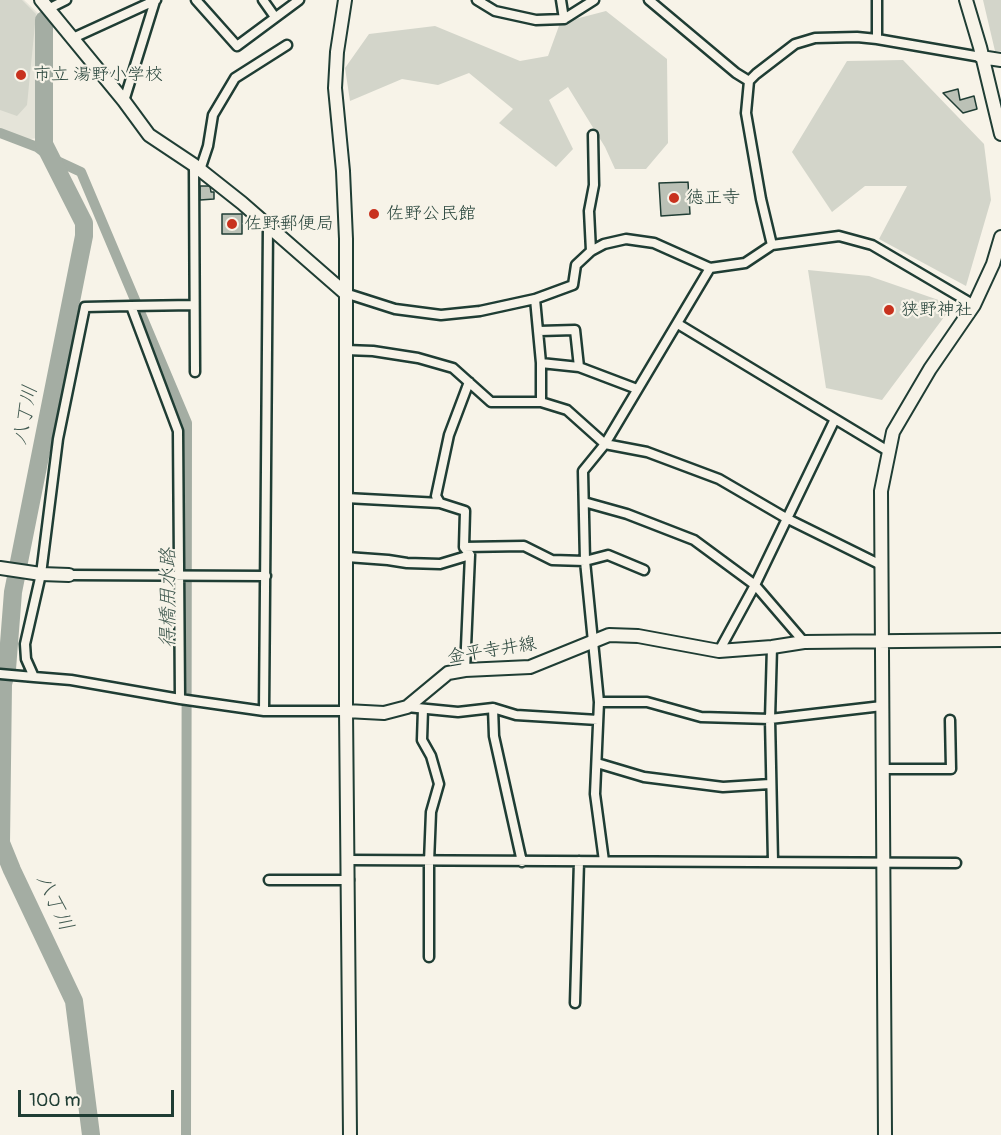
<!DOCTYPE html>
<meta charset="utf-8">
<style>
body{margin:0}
#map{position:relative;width:1001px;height:1135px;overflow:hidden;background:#f7f3e8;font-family:Pangolin,sans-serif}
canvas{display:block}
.scale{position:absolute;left:18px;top:1090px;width:156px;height:27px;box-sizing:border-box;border:3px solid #1f3d34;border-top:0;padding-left:8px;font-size:18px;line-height:21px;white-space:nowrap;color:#1f3d34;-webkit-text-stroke:4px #f7f3e8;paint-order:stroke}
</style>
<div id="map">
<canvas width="1001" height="1135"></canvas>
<div class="scale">100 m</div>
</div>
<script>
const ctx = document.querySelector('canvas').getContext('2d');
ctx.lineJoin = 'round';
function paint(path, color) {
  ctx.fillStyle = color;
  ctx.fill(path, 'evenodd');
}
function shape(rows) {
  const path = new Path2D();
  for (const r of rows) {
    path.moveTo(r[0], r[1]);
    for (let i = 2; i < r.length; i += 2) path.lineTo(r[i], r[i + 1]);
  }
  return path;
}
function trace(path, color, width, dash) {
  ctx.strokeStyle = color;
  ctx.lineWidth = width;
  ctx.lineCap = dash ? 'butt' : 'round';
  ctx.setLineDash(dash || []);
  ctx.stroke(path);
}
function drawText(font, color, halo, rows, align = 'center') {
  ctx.font = font + ' Pangolin,"Klee One",sans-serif';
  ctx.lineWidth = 4.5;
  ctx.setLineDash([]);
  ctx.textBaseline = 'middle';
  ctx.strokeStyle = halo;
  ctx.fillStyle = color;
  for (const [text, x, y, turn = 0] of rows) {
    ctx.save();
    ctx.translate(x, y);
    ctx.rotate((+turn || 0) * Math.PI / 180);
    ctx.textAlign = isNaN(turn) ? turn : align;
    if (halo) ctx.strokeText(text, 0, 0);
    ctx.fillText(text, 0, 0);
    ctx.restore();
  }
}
paint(shape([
 [0,0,24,0,43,18,39,138,21,140,0,131]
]), '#e5e4d9');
paint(shape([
 [0,0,22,0,36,14,27,105,17,116,0,110],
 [983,0,1001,0,1001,51,995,51],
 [606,11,667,59,668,143,646,169,615,169,605,147,568,87,549,100,573,149,556,167,499,123,513,109,469,73,438,85,402,79,350,101,345,68,369,34,435,26,520,61,548,56,560,23],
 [903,60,984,144,991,200,966,286,879,239,907,186,865,186,832,212,792,152,847,61],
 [808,270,869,276,953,305,882,400,826,388]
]), '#d3d5ca');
trace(shape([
 [0,133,37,147,53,159,81,172,187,423,186,1135]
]), '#a4ada3', 10);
trace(shape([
 [44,20,44,144,84,223,84,236,13,592,7,669,3,684,1,843,12,870,74,1001,91,1135]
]), '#a4ada3', 18);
const building = shape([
 [958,89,960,100,974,96,977,109,963,113,943,93,958,89],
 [688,182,690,214,661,216,659,183,688,182],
 [200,186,210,186,211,192,214,192,214,199,200,200,200,186],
 [222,214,242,214,242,234,222,234,222,214]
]);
paint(building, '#bbc1b6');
trace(building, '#1f3d34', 1.5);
const street = shape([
 [196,0,237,46,299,0],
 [263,0,275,17],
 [477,0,495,11,536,20,564,19,594,0],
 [561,0,564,19],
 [649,0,736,73,749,81],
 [877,0,877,39],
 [47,6,48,9,66,0],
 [73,38,156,0],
 [124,101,155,1],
 [194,165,195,372],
 [200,170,208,146,213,115,235,78,287,45],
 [772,245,761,199,746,113,749,81,756,74,795,44,815,38,857,37,877,39,981,57],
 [591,251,589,211,594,185,593,135],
 [345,293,395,309,441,315,480,311,535,299,573,285,576,265,591,251,604,244,626,239,654,243,710,268,745,263,772,245,839,236,872,245,974,305],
 [535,299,541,363,541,402],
 [131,306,194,305],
 [678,324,835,419],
 [539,331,575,330,579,367],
 [346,350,373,351,418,358,453,368,491,402,541,402,567,410,605,444,647,452,719,479,786,518,881,565],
 [541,363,579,367,637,389],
 [346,498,440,503],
 [584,502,627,514,694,540,755,585,804,642],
 [464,547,524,546,552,560,585,561,608,555,644,570],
 [347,557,388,560,407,563,440,564,470,555],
 [69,575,266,576],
 [772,647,770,719,773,861],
 [719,651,755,585,835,419,888,451],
 [465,670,470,555,464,547,465,511,440,503,436,496,449,435,469,382],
 [0,674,34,677],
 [180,699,178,431,131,306,85,307,58,439,41,574,25,644,26,659,34,677,71,680,180,699,264,711,346,711],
 [599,702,647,702,701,717,770,719,882,706],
 [407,707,458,712,493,708,516,715,598,720],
 [493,708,494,736,522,862],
 [423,709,422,740,431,756,439,784,431,812,429,862,429,957],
 [264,711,268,227],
 [597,763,644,777,723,787,770,784],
 [882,769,951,769,950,720],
 [348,860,956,863],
 [604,861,595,794,599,702,585,561,583,471,605,444,710,268],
 [269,880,349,880],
 [575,1003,579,861]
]);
const secondary = shape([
 [41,0,124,101,149,135,194,165,242,203,345,293],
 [345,0,337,52,335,88,343,171,346,239,346,711],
 [966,0,980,47,1001,134],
 [981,57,1001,60],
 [0,568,41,574,69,575],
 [350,1135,346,711,384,713,407,707,448,673,465,670,530,667,609,635,638,636,719,651,772,647,804,642,1001,640],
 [885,1135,881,491,893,432,930,369,974,305,993,264,1001,237]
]);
trace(street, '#1f3d34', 13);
trace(secondary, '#1f3d34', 16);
trace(street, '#f7f3e8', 8);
trace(secondary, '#f7f3e8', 12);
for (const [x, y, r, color] of [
 [21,75,6,"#c8321e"],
 [674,198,6,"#c8321e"],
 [374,214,6,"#c8321e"],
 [232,224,6,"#c8321e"],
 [889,310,6,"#c8321e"]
]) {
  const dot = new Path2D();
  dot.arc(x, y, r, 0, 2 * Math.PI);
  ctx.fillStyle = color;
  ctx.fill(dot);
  trace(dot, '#f7f3e8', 2);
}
drawText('18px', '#1f3d34', '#f7f3e8', [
 ["市立 湯野小学校",33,75],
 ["徳正寺",686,198],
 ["佐野公民館",386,214],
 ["佐野郵便局",244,224],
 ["狭野神社",901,310]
], 'left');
drawText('18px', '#1f3d34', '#f7f3e8', [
 ["金平寺井線",492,651,-9]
]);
drawText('italic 20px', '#405950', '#f7f3e8', [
 ["八丁川",26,415,-79],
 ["得橋用水路",169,598,-90],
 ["八丁川",54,903,65]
]);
</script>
